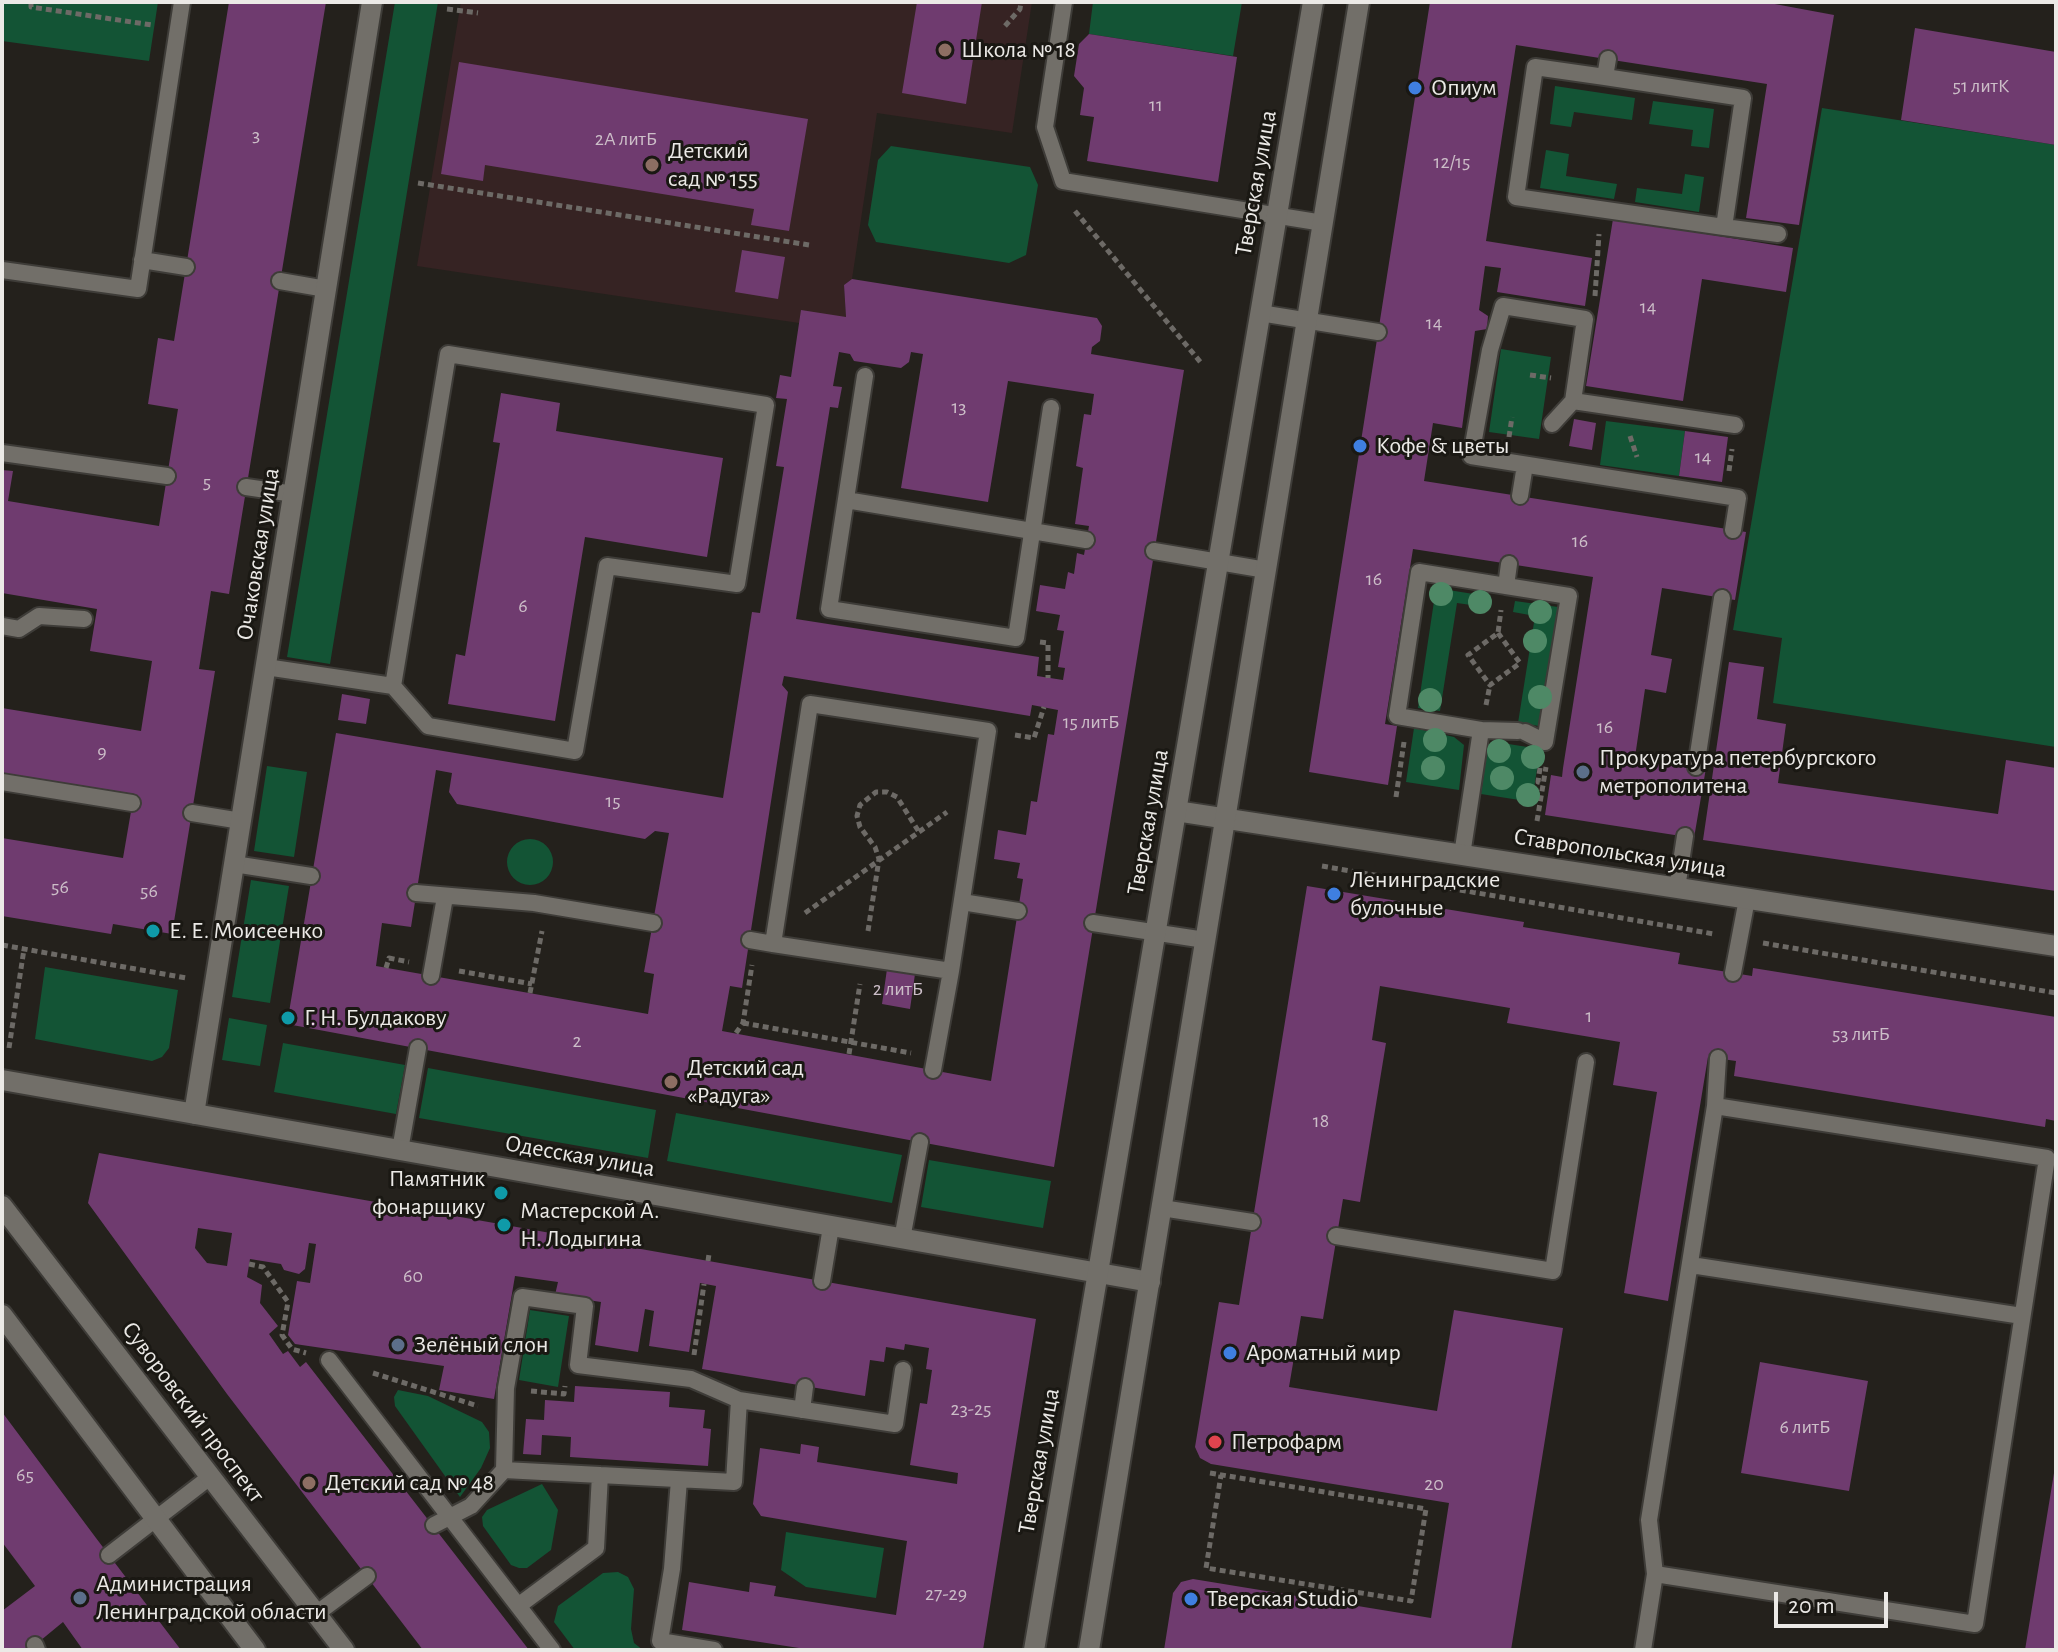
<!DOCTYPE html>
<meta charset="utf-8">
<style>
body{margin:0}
#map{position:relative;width:2058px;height:1652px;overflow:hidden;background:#24211c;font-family:"Alegreya Sans",sans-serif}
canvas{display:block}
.frame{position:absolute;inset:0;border:4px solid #ebe9e6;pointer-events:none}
.scale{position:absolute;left:1774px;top:1592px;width:114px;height:36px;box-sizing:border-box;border:4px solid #ebe9e6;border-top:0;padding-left:10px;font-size:24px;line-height:28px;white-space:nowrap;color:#ebe9e6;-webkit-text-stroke:6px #1a1813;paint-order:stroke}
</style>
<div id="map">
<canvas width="2058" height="1652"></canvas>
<div class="frame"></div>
<div class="scale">20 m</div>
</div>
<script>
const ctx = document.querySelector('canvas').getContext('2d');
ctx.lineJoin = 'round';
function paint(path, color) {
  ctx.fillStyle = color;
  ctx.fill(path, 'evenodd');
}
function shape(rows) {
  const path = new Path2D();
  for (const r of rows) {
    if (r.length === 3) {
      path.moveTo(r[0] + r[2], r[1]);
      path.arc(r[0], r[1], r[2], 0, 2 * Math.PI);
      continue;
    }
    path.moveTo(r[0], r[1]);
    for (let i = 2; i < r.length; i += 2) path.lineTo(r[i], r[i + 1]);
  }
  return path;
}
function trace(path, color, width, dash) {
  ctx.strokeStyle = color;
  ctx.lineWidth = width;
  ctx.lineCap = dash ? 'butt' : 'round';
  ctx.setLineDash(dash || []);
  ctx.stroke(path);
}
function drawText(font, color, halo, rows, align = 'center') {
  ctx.font = font + ' "Alegreya Sans",sans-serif';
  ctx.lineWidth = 6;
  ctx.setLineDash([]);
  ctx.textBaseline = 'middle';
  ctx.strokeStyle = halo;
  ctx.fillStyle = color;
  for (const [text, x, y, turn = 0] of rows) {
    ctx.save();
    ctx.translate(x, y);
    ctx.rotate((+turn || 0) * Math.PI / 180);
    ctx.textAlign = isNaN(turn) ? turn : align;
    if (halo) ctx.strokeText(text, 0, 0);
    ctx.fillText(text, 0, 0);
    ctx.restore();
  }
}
paint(shape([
 [461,2,1032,2,1012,133,877,113,852,279,844,285,846,317,799,323,417,266]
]), '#362323');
paint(shape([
 [2,2,158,2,149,61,2,41],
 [395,2,438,2,330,664,287,657],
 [1093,2,1242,2,1233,56,1089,34],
 [1555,86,1635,98,1632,120,1574,112,1571,127,1550,124],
 [1653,101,1714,109,1709,148,1691,146,1693,130,1649,124],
 [1822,108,2056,145,2056,747,1773,703,1782,638,1733,630],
 [891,146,1030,167,1038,185,1026,255,1009,263,876,242,868,225,878,160],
 [1546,150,1569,154,1566,176,1617,184,1614,199,1540,188],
 [1685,174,1704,177,1699,212,1635,202,1637,188,1682,194],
 [1501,349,1551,357,1539,439,1489,432],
 [1606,421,1685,431,1679,476,1600,465],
 [1436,588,1486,596,1485,607,1457,603,1440,711,1418,708],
 [1515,601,1558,607,1539,726,1518,723,1535,616,1513,612],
 [1414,728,1454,737,1464,745,1459,790,1406,782],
 [1496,742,1540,749,1532,802,1481,794,1487,751],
 [267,766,307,772,294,857,254,851],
 [530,862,23],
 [251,880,289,886,270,1003,232,997],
 [45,967,178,990,169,1048,162,1057,152,1061,35,1039],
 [229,1018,267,1025,260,1066,222,1060],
 [283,1043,405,1065,396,1114,274,1092],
 [428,1068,656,1110,648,1158,419,1118],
 [676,1113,902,1155,892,1203,667,1161],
 [929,1160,1051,1181,1043,1228,921,1207],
 [530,1310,569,1316,558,1387,519,1380],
 [398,1390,428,1396,482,1422,489,1432,490,1448,481,1468,460,1497,395,1406,394,1397],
 [542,1484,558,1510,551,1550,527,1568,519,1568,511,1565,483,1526,482,1517,487,1510],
 [786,1532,884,1548,876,1598,806,1587,781,1570],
 [618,1572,628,1577,634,1589,631,1629,634,1643,643,1650,575,1650,554,1622,558,1606,603,1573]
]), '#135435');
paint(shape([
 [229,2,326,2,229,594,211,591,199,669,215,671,172,934,113,924,111,934,2,916,2,838,123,858,134,794,2,773,2,708,141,731,152,661,90,651,97,609,2,593,2,470,13,471,8,501,159,526,178,409,148,404,158,338,174,341],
 [917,2,982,2,966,104,902,93],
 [1430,2,1764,2,1834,15,1799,225,1746,218,1767,84,1516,45,1486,241,1592,258,1585,306,1497,292,1501,268,1485,266,1479,310,1488,316,1487,329,1475,331,1462,428,1433,423,1424,481,1746,532,1735,600,1662,588,1651,655,1672,659,1666,693,1645,689,1635,757,1706,768,1694,838,1545,815,1551,775,1562,777,1563,768,1593,577,1413,549,1385,724,1397,726,1388,785,1309,772],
 [1915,28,2056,52,2056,145,1901,120],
 [1089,34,1237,57,1218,182,1087,161,1094,117,1080,115,1084,88,1074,76,1079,44],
 [459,62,808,119,789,231,751,225,754,209,485,165,483,181,441,174],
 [1613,219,1793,248,1786,292,1702,279,1683,401,1586,386],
 [742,250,785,257,778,299,735,292],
 [852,279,1097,318,1102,326,1100,341,1092,347,1091,354,1184,370,1054,1167,287,1024,336,733,723,798,752,612,760,613,784,467,776,466,787,399,776,398,780,375,791,377,801,310,846,317,844,285],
 [839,352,850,354,854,361,901,368,909,362,911,352,923,354,901,488,988,502,1008,381,1094,394,1091,415,1084,414,1076,466,1083,468,1075,524,1089,526,1084,555,1077,553,1074,574,1068,572,1065,589,1040,585,1036,611,1060,615,1057,630,1064,631,1058,667,1065,668,1063,680,1037,676,1039,657,796,619,830,407,838,408,842,387,833,386],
 [784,676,1030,716,1032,705,1058,710,1054,735,1048,734,1037,802,1031,801,1026,835,998,830,994,859,1020,863,1017,878,1023,879,991,1081,722,1031,730,986,742,988,788,692,782,685],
 [436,770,452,773,449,792,457,804,645,839,655,831,669,833,644,972,654,974,648,1014,376,966,382,923,411,927],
 [501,393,560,403,556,431,723,458,707,557,585,537,555,721,448,704,456,654,465,656,500,443,493,442],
 [1574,419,1596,423,1592,450,1569,446],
 [1685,431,1728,437,1722,482,1679,476],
 [1729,662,1764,667,1757,719,1786,724,1778,783,1998,814,2006,760,2056,768,2056,891,1703,840],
 [342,694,370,699,366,724,338,720],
 [1307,886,1524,922,1523,927,1680,953,1678,964,1752,976,1753,968,2056,1017,2056,1121,2046,1119,2045,1127,1734,1076,1736,1061,1708,1057,1668,1301,1624,1293,1657,1092,1613,1085,1620,1042,1507,1023,1510,1008,1380,986,1372,1040,1386,1043,1360,1202,1343,1199,1323,1319,1301,1316,1289,1387,1437,1411,1454,1310,1563,1328,1511,1650,1164,1650,1173,1593,1181,1582,1193,1579,1431,1618,1449,1503,1211,1464,1200,1458,1195,1447,1219,1302,1239,1305],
 [887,969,915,974,910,1009,882,1004],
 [99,1153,1036,1319,983,1650,812,1650,682,1630,689,1582,749,1592,750,1582,776,1586,774,1596,896,1615,907,1541,761,1516,753,1504,760,1448,800,1454,801,1444,819,1447,817,1462,957,1484,958,1473,910,1465,920,1403,927,1404,932,1370,926,1369,929,1348,905,1344,904,1350,886,1347,884,1362,870,1360,865,1396,702,1369,716,1286,700,1283,689,1352,649,1346,654,1311,645,1309,638,1352,595,1345,601,1302,555,1295,558,1282,515,1276,494,1399,439,1390,444,1366,295,1344,288,1335,297,1281,310,1283,316,1244,309,1243,305,1269,299,1274,284,1270,281,1264,250,1259,247,1277,262,1285,260,1303,278,1326,269,1334,283,1354,288,1351,300,1367,306,1362,529,1650,423,1650,227,1394,88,1203],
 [198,1228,232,1233,227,1266,207,1263,195,1248],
 [1760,1362,1868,1381,1849,1491,1741,1473],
 [575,1386,670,1392,669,1407,705,1410,703,1428,711,1429,708,1466,570,1457,571,1437,542,1435,541,1455,523,1454,526,1419,544,1420,545,1400,574,1402],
 [2,1412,96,1538,181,1650,83,1650,63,1622,29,1650,2,1650,2,1611,35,1586,2,1542],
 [2054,1473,2056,1650,2025,1650]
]), '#6f3b6f');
const service = shape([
 [1064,2,1045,127,1063,181,1323,223],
 [1608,59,1605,77,1743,98,1724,227,1778,234],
 [1605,77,1535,67,1516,197,1724,227],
 [142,260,186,267],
 [2,270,138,289,182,2],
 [280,281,326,289],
 [1260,313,1378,332],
 [865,376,829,609,1016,638,1051,408],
 [1573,401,1735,425],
 [1552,424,1573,401,1585,319,1503,306,1490,350,1471,456,1738,498,1733,530],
 [2,453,167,476],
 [246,487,294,494],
 [1520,496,1525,465],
 [846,500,1086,540],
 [1154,551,1266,570],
 [1509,564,1506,586,1569,596,1545,742,1525,732],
 [2,626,19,629,39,616,84,619],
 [266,667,393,686,448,354,766,405,737,584,607,566,575,751,428,726,393,686],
 [810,704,988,731,951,971,773,944,810,704],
 [1481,730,1518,731],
 [1696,767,1722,598],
 [2,782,132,803],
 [192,813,241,821],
 [1462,855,1481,730,1397,716,1419,572,1506,586],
 [234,864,311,876],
 [1677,888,1685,836],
 [416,893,534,903,653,923],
 [962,902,1018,911],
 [1093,923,1205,940],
 [750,940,773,944],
 [1733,973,1747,899],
 [431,976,445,897],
 [933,1070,951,971],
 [400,1150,418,1048],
 [1162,1208,1252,1222],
 [1336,1236,1553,1271,1586,1062],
 [902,1239,920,1142],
 [1691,1265,2022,1316],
 [822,1281,831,1227],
 [329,1360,552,1650],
 [802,1410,805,1387],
 [504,1470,506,1388,522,1297,585,1306,578,1365,691,1379,739,1400,895,1424,903,1370],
 [679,1480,672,1569,660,1641,714,1650],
 [434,1525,471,1506,504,1470,734,1482,739,1400],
 [109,1555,210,1477],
 [1655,1574,1975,1624,2047,1158,1715,1106],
 [518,1606,596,1548,600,1475],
 [316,1614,367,1576],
 [35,1645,37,1650],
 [1643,1650,1655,1574,1649,1520,1715,1106,1718,1058]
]);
const minor = shape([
 [1176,811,2056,946],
 [2,1080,1150,1282],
 [194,1114,372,2]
]);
const tertiary = shape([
 [2,1206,344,1650],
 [2,1315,255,1650],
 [1034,1650,1313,2],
 [1089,1650,1359,2]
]);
trace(service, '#3e3c38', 20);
trace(minor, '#3e3c38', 24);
trace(tertiary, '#3e3c38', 24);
trace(shape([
 [31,2,31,7,152,25],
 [447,9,478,13],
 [1005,26,1020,9,1021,2],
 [418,183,809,245],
 [1075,211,1202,364],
 [1595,296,1599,234],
 [1530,375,1551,378],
 [1630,436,1637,457],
 [1509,437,1512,417],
 [1729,471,1732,449],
 [1498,633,1520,663,1490,685,1468,655,1498,633,1501,610],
 [1040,642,1048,643,1048,678],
 [1486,705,1490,685],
 [1015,735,1034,738,1044,707],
 [1540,768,1538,782,1543,783],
 [1396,797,1404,742],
 [1537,821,1546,767],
 [1322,866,1714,934],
 [805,913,947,812],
 [868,931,879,859,875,847,860,827,857,816,860,805,876,792,887,792,897,797,919,832],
 [1763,943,2056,993],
 [2,945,186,978],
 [386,968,389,958,409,962],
 [459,971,532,984],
 [530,993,542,931],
 [743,1023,911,1053],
 [736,1033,743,1023,752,965],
 [9,1048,24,949],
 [849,1054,860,984],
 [708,1261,709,1254],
 [249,1264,263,1267,288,1302,282,1335,292,1349,306,1353],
 [694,1355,704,1284],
 [373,1373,478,1406],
 [531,1391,564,1394,565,1386],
 [1210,1473,1426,1509,1411,1601,1206,1568,1221,1475]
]), '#6d6a66', 5, [6, 4]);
trace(service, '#726f69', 16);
trace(minor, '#726f69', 20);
trace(tertiary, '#726f69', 20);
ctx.fillStyle = '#4e8966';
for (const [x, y] of [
 [1441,594],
 [1480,602],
 [1540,612],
 [1535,641],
 [1540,697],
 [1430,700],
 [1435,740],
 [1499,751],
 [1533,757],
 [1433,768],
 [1502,778],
 [1528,795]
]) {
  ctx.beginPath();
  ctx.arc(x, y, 12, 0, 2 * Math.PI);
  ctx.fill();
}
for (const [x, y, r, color] of [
 [945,50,8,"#8d6e63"],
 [1415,88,8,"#3f7fe0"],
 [652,165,8,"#8d6e63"],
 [1360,446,8,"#3f7fe0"],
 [1583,772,8,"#5c6f8a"],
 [1334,894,8,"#3f7fe0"],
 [153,931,8,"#0f9aa8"],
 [288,1018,8,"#0f9aa8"],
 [671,1082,8,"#8d6e63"],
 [501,1193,8,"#0f9aa8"],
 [504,1225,8,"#0f9aa8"],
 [398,1345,8,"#5c6f8a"],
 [1230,1353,8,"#3f7fe0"],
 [1215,1442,8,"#e0444e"],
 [309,1483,8,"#8d6e63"],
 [80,1598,8,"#5c6f8a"],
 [1191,1599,8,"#3f7fe0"]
]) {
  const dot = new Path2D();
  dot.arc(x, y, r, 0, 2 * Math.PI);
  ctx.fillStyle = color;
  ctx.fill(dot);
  trace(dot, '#1a1813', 3);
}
drawText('20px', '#ccbec8', null, [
 ["51 литК",1981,86],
 ["11",1156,105],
 ["3",256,135],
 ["2А литБ",626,139],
 ["12/15",1452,162],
 ["14",1648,307],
 ["14",1434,323],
 ["13",959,407],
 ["14",1703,457],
 ["5",207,482],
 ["16",1580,541],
 ["16",1374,579],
 ["6",523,606],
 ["15 литБ",1091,722],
 ["16",1605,727],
 ["9",102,752],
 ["15",613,801],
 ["56",60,887],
 ["56",149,891],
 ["2 литБ",898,989],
 ["1",1589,1016],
 ["53 литБ",1861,1034],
 ["2",577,1041],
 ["18",1321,1121],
 ["60",413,1276],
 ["23-25",971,1409],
 ["6 литБ",1805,1427],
 ["65",25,1475],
 ["20",1434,1484],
 ["27-29",946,1594]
]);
drawText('24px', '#ebe9e6', '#1a1813', [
 ["Школа № 18",961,50],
 ["Опиум",1431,88],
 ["Детский",668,151],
 ["сад № 155",668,179],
 ["Кофе & цветы",1376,446],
 ["Прокуратура петербургского",1599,758],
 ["метрополитена",1599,786],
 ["Ленинградские",1350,880],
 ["булочные",1350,908],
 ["Е. Е. Моисеенко",169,931],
 ["Г. Н. Булдакову",304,1018],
 ["Детский сад",687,1068],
 ["«Радуга»",687,1096],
 ["Памятник",485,1179,"right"],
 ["фонарщику",485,1207,"right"],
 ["Мастерской А.",520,1211],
 ["Н. Лодыгина",520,1239],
 ["Зелёный слон",414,1345],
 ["Ароматный мир",1246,1353],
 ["Петрофарм",1231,1442],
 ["Детский сад № 48",325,1483],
 ["Администрация",96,1584],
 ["Ленинградской области",96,1612],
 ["Тверская Studio",1207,1599]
], 'left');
drawText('24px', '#ebe9e6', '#1a1813', [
 ["Тверская улица",1256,183,-80],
 ["Очаковская улица",258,554,-81],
 ["Тверская улица",1148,822,-80],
 ["Ставропольская улица",1620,853,9],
 ["Одесская улица",580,1156,10],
 ["Суворовский проспект",193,1412,53],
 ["Тверская улица",1039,1461,-80]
]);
</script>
